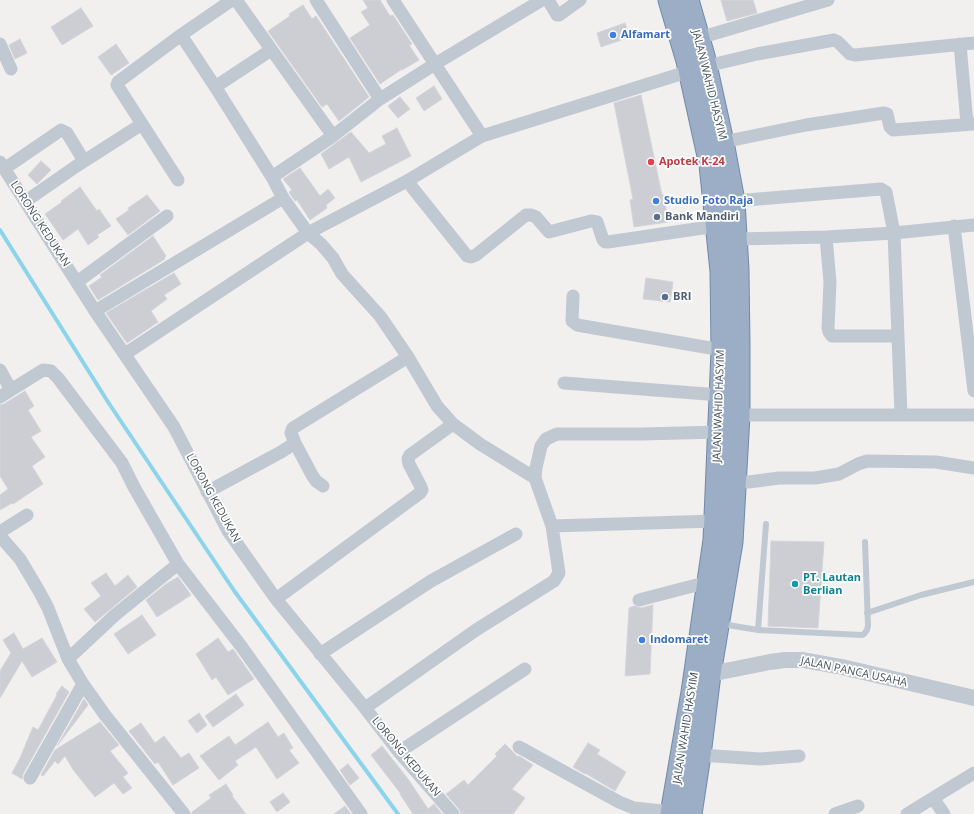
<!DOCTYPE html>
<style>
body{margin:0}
canvas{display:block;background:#f2efef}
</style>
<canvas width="974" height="814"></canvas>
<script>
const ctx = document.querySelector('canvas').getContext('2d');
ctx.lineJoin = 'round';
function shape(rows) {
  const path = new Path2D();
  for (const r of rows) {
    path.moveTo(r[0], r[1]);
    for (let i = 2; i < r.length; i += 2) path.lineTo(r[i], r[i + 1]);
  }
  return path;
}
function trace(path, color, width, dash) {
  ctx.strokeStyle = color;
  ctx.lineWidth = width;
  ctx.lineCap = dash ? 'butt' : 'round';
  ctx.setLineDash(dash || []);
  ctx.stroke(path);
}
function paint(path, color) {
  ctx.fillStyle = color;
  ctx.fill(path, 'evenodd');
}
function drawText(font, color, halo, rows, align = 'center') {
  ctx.font = font + ' "Open Sans",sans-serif';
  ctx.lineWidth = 3.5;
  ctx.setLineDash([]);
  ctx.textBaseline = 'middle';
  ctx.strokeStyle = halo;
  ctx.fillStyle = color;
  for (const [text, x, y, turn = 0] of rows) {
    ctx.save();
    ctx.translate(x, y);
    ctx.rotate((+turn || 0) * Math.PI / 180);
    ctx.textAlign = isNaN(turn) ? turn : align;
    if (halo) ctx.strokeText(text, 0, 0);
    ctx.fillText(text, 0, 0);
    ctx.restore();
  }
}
trace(shape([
 [0,230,108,402,235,592,398,814]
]), '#8bd4ec', 4);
const building = shape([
 [363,0,380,0,390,16,393,15,412,44,409,45,419,60,402,70,402,69,380,84,350,38,370,25,361,12,368,8,363,0],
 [721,0,753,0,757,13,727,21,721,0],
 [303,5,312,19,316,16,369,97,339,121,327,104,322,107,268,31,290,16,289,14,303,5],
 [81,8,93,26,62,45,51,27,81,8],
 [625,23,630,37,601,47,597,33,625,23],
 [20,39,27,53,15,59,9,45,20,39],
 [116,44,129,63,111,75,98,57,116,44],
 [434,86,442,99,424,111,416,98,434,86],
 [641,95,662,195,664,195,668,222,634,227,630,200,633,199,614,103,641,95],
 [400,97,410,109,398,118,388,106,400,97],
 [397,128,411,156,361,182,349,157,329,169,321,154,351,132,369,153,386,144,382,136,397,128],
 [41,161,51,170,37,184,28,175,41,161],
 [300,168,320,196,328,189,335,198,326,205,327,208,310,220,297,200,295,201,290,194,289,192,292,190,283,179,300,168],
 [80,187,97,211,99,209,111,226,97,235,99,237,88,245,78,229,63,240,45,214,62,202,61,201,80,187],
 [147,195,160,211,128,235,116,219,129,210,128,208,147,195],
 [153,236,166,256,164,258,165,259,98,300,89,286,102,277,100,275,153,236],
 [174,273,181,284,164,295,167,299,151,311,158,322,127,343,106,313,174,273],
 [646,278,673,282,670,302,643,299,646,278],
 [25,391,34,406,28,410,41,431,31,437,45,457,32,466,43,484,13,504,12,503,0,510,0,495,8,489,0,476,0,405,4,404,25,391],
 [771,541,824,542,818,628,768,626,771,541],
 [106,573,115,586,128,575,137,587,95,622,84,609,101,596,91,583,106,573],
 [178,577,191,595,157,617,146,600,166,584,178,577],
 [653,605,650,674,625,676,629,608,634,606,641,608,653,605],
 [142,615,156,635,128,654,114,634,142,615],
 [14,633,23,649,42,638,57,662,32,677,22,661,0,698,0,671,11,653,3,640,14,633],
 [218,638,228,652,233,649,254,679,228,695,216,677,212,680,196,654,218,638],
 [62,686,69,692,23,774,22,779,12,773,20,758,33,727,38,730,57,695,56,694,62,686],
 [236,694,244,705,213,727,205,716,236,694],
 [84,699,88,705,57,746,84,699],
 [199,713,207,725,197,733,188,721,199,713],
 [100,722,119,745,110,751,128,773,123,777,132,788,123,794,114,783,95,797,74,771,65,756,58,764,55,761,43,776,41,775,55,750,100,722],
 [268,722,278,737,284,733,293,748,289,750,299,763,277,779,256,747,235,761,238,765,219,780,200,756,229,736,235,745,268,722],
 [141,723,155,743,164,736,181,758,189,753,199,768,173,785,158,762,155,764,129,731,141,723],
 [588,743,600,750,597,754,626,772,615,791,585,773,585,774,573,767,588,743],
 [505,744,518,757,519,756,533,765,512,789,525,798,513,814,461,814,459,809,446,794,464,780,468,785,497,756,495,754,505,744],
 [382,746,408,779,428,809,434,804,442,814,413,814,400,794,401,794,371,755,382,746],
 [348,764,359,778,350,785,340,770,348,764],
 [226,784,233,795,232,796,246,814,192,814,192,812,211,798,209,795,226,784],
 [283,793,290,802,277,812,270,802,283,793],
 [345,806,351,814,334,814,345,806]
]);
paint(building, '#ccced4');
trace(building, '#d3d5db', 1);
const trunk = shape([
 [669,0,687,61,710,165,721,271,722,350,714,540,692,692,671,814],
 [688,0,704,56,723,142,734,201,738,270,739,345,739,415,732,542,710,674,700,755,691,814]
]);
trace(trunk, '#728aaa', 23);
trace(shape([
 [867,613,921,595,974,582],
 [722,624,758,630,766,524],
 [758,630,862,635,864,634,867,630,868,626,865,542]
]), '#c0c9d1', 6);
trace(shape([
 [236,0,333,136],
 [393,0,482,136],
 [548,0,557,15,559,15,580,0],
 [181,35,216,88,272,177,283,198,308,233,321,244,333,258,342,274,380,316,408,357,437,406,453,424,480,444,535,478,552,526,559,573,554,581,476,630,365,708],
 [699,38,828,0],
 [0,44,11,69],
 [960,44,967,124],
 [707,66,757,54,834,40,838,42,850,54,855,55,974,43],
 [215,87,271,50],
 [380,99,435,64,542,0],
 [723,142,806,125,884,113,887,114,890,127,893,130,974,124],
 [0,162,95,311,174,427,228,531,276,599,365,708,399,752,453,814],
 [4,169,61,130,67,133,84,161],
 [272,177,333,136,380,99,316,0],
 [178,180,117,85,118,82,181,35,232,0],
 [407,181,467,256,471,257,476,255,526,215,531,215,536,217,549,232,591,221,597,222,603,240,605,242,608,242,716,226],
 [26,201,75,167,142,124],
 [734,201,881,189,886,192,894,233,901,415,739,415],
 [954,226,974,391],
 [826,237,830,282,828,328,829,332,832,336,897,336],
 [736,239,826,237,894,233,974,225],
 [77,282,167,216],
 [573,296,572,321,577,325,722,350],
 [95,311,283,198],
 [125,354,308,233,407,181,482,136,690,71],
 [0,370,11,390,0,397],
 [564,383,720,395],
 [11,390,43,370,51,371,58,378,122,463,134,487,178,564,241,646,361,814],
 [901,415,974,415],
 [295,443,291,433,292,430,293,428,408,357],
 [535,478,536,468,541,446,546,439,557,434,642,434,719,432],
 [735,481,749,482,779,478,815,478,839,474,858,464,867,461,936,462,974,468],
 [207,492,281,452,295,443,312,475,316,481,323,486],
 [552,526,715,521],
 [0,532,27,515],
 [0,536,20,559,39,591,48,608,68,659,83,684,105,715,184,814],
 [276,599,420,493,422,490,421,487,409,464,408,459,410,455,453,424],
 [639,600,708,582],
 [320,654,431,581,516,534],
 [68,659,115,615,178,564],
 [519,747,619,802,634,808,672,812],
 [399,752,525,669],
 [700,755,760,759,799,756],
 [30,778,83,684],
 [933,798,944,814],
 [835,814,858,806],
 [907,814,974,773]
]), '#c0c9d1', 13);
trace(shape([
 [710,674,770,662,785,660,803,660,842,667,974,698]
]), '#c0c9d1', 16);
trace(trunk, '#9baec6', 21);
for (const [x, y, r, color] of [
 [613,35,4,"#3f7fe0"],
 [651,162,4,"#e0444e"],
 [656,201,4,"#3f7fe0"],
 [657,217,4,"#5c6f8a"],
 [665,297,4,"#5c6f8a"],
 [795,584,4,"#0f9aa8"],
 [642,640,4,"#3f7fe0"]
]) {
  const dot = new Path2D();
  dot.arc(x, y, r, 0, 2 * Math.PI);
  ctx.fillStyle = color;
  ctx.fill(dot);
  trace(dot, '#fff', 1.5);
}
drawText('bold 11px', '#366cbe', '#fff', [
 ["Alfamart",621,35],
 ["Studio Foto Raja",664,201],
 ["Indomaret",650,640]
], 'left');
drawText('11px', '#47515d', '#fff', [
 ["JALAN WAHID HASYIM",709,85,76],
 ["LORONG KEDUKAN",40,224,57],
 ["JALAN WAHID HASYIM",719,406,-88],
 ["LORONG KEDUKAN",213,498,61],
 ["JALAN PANCA USAHA",854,672,12],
 ["JALAN WAHID HASYIM",686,728,-81],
 ["LORONG KEDUKAN",406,757,50]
]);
drawText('bold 11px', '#be3a42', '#fff', [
 ["Apotek K-24",659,162]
], 'left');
drawText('bold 11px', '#4e5e75', '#fff', [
 ["Bank Mandiri",665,217],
 ["BRI",673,297]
], 'left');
drawText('bold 11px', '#0d838f', '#fff', [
 ["PT. Lautan",803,578],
 ["Berlian",803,591]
], 'left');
</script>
